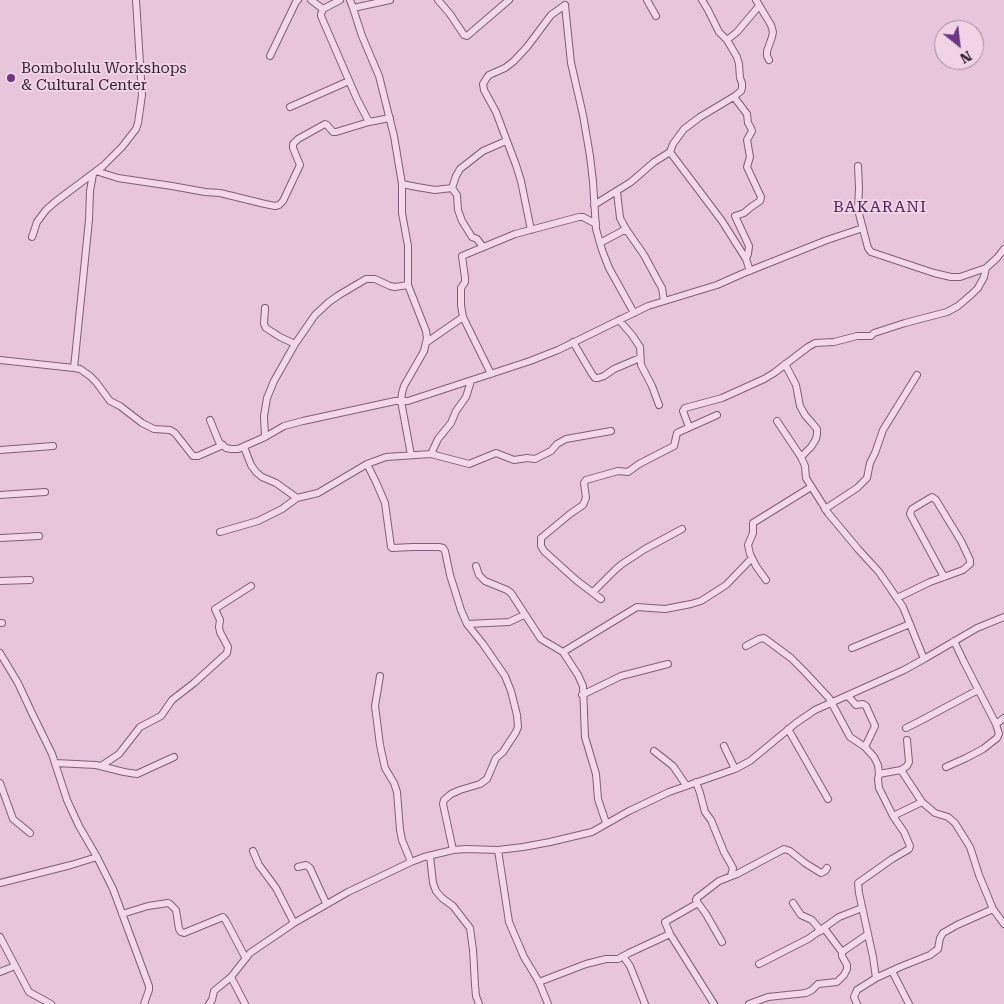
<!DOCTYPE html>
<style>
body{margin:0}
#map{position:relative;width:1004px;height:1004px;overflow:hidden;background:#e8c5da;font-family:"Roboto Serif",serif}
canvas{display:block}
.north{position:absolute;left:934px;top:20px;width:50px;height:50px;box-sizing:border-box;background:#f0d3e5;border:1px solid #a48b9c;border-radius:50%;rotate:151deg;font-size:14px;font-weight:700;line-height:20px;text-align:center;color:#321f2f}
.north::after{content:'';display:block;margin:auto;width:18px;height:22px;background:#6d3588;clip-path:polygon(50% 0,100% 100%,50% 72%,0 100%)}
</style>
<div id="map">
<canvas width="1004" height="1004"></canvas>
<div class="north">N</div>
</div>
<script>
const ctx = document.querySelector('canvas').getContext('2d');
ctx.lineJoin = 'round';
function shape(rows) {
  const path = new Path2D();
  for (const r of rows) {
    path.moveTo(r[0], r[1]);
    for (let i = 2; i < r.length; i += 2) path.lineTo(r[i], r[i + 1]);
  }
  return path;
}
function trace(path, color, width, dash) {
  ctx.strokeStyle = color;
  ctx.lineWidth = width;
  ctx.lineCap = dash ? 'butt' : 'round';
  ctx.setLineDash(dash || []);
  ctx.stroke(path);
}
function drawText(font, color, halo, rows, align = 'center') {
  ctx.font = font + ' "Roboto Serif",serif';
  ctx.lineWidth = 4;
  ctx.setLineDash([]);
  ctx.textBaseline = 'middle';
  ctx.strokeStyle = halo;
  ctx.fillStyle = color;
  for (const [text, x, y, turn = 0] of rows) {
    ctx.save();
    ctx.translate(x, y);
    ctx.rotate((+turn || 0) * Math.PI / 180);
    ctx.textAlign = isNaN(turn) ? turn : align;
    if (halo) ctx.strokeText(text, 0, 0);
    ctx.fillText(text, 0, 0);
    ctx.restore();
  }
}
const minor = shape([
 [311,0,323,9],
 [340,0,323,9,321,14,321,16,357,99,369,122],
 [350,0,353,8,362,36,379,76,394,136,402,184,402,213,408,246,408,285,426,331,427,338,424,351,404,386,402,393,401,401,411,455],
 [438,0,450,14,464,35,467,36,509,0],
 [647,0,656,16],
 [756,0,771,25,773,32,772,37,767,51,767,56,769,60],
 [565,5,571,63,583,115,590,156,593,182,596,229,602,250,609,268,634,313],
 [353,8,390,0],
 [727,40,737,32,759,6],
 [270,56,296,2,298,0],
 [734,97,747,114,748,123,751,128,752,131,747,140,750,157,747,167,761,197,760,201,751,207,744,213,735,216,749,246,748,254,746,259],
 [290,107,349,81],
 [670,152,673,144,684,129,700,117,735,96,741,91,742,88,742,83,740,78,739,64,737,57,727,40,719,32,708,10,702,0],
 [858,166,859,188,858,210,868,248,871,252,934,273,951,277,960,277,986,268,997,258,1004,249],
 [96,171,118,178,172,186,205,192,220,193,265,204,275,206,279,205,283,201,300,165,293,148,293,144,298,139,325,124,327,125,333,132,336,132,369,122,390,118],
 [402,184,417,187,435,190,452,188],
 [452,188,456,176,460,169,483,151,506,141],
 [452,188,457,195,458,210,462,221,472,237,477,239,483,247],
 [617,192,620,218,626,229,644,255,658,281,662,288,664,301],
 [594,205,631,182,654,162,670,152,722,221,746,259,750,271],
 [531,230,521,181,516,165,496,112,484,90,483,84,486,79,489,75,505,68,514,61,527,47,551,15,565,5],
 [32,237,37,222,46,210,55,202,103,166,122,147,136,129,138,123,142,95,136,0],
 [600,243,626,229],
 [265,308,264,324,266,328,280,337,295,344],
 [619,320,632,335,640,347,641,365,652,386,659,405],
 [427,342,463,317],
 [573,342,592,374,595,378,598,378,604,376,614,369,640,358],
 [0,360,74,368,80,369,90,376,96,382,110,401,120,406,142,423,154,429,170,430,175,433,193,456,198,456,223,445],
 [785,364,796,385,800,406,805,415,812,423,817,429,817,434,816,439,811,447,801,457],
 [74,368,89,220,90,191,93,174],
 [491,374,463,317,461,305,461,288,465,282,465,278,462,256,515,234,579,217,583,217,596,224],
 [210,420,219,442,226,448,231,449,238,449,265,437,264,416,267,398,274,381,295,344,315,315,329,302,339,295,366,279,375,279,390,286,395,287,408,285],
 [777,421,801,457,805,466,806,478,828,513,858,549,879,572,903,607,924,659],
 [689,427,683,411,685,408,722,398,764,379,774,373,808,347,815,343,834,342,857,336,871,336,874,333,905,323,947,312,958,306,972,294,978,288,984,277,986,268],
 [265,437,284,426,303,421,395,401,408,401,530,361,558,350,648,306,717,285,744,273,827,240,863,228],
 [244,447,251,465,256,472,262,477,276,483,297,498,318,493,367,464,386,457,431,454,469,464,496,453,514,460,527,458,535,459,551,451,557,444,566,439,611,431],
 [0,450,53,446],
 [431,454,438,439,451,423,456,411,466,397,471,381],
 [367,464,376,482,385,503,391,547,392,548,413,547,439,547,443,548,445,551,450,575,461,610,467,624,509,622,524,615],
 [0,495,45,492],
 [825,509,857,488,867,478,870,463,875,453,883,430,917,375],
 [220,532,258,521,282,509,297,498],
 [0,538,39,536],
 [476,566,479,575,485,581,507,590,511,593,541,639,563,652,578,675,583,686,585,737,596,774,598,799,606,823],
 [766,580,756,566,750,554,748,545,753,533,753,523,811,487],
 [0,581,30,580],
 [593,592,615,570,622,564,645,549,682,529],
 [897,598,930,582,963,570,970,564,970,560,961,541,936,500,932,497,912,509,911,511,910,514,944,577],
 [601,599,576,580,544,551,541,546,541,538,570,514,583,505,586,498,584,483,586,480,618,471,628,472,639,464,674,446,677,433,679,432,717,415],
 [0,623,2,623],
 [746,646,759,639,764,638,791,658,804,671,829,698,850,737,865,747,874,757,878,765,879,774,878,779,879,788,893,816,904,832,910,846,909,849,892,859,858,883,859,893,873,957,876,978],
 [852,648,910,624],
 [563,652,637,607,665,609,691,604,701,601,726,585,752,558],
 [0,653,18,683,31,711,52,754,67,800,79,826,97,857,113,889,149,986,149,990,144,1004],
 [380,676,375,706,380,745,385,768,394,783,397,792,400,830,402,840,411,862],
 [582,695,621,676,668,664],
 [848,696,856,705,863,704,866,706,875,726,865,747],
 [996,724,1004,718],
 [906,728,920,721,978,690],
 [788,729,828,799],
 [907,740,909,762,907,766,901,770,922,802,935,813,948,817,955,823,970,847,979,875,993,909,1004,924],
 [724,746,735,769],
 [654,751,673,766,686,785],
 [55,763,96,765,124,772,137,774,174,757],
 [101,766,119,754,140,727,161,716,172,700,194,683,227,653,228,647,220,632,219,627,220,620,215,609,251,586],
 [946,767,966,758,983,749,997,738,999,734,996,724,964,662,954,641],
 [879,774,901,770],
 [696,782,700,793,705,812,711,820,724,852,733,868,731,876],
 [0,783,13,819,30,833],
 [893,816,922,802],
 [453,850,443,804,444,800,451,794,460,790,480,784,487,779,496,758,503,752,516,732,518,727,517,715,511,691,505,676,483,644,467,624],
 [498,850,509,922,524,957,539,982,548,1004],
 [253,851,259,865,276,888,294,923],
 [430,856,433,883,436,891,442,898,453,906,470,928,473,950,475,985,476,996,479,1004],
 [298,867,306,865,310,868,326,903],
 [0,883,71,865,97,857],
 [698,903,706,914,722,942],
 [793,903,801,915,812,920,821,931],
 [122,914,148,906,168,903,170,904,176,910,179,929,181,932,184,933,223,917,226,921,245,957],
 [824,928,842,952],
 [0,937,29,992,51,1004],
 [623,956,630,966,645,1004],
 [759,964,808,939,839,917,862,908],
 [892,971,909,1004],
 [0,972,15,966],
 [231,977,245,1004],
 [539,982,586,964,606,959,618,959,629,953,670,934],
 [209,1004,212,1000,214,991,231,977,250,953,294,923,348,892,411,862,424,857,453,850,466,849,498,850,523,847,550,842,592,832,629,811,669,792,735,769,750,761,796,723,815,710,904,670,924,659,977,628,1004,617],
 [714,1004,670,934,665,922,698,903,696,900,697,898,719,881,737,874,784,849,790,851,805,863,821,873,825,871,827,868],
 [749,1004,768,997,806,993,812,990,818,984,837,982,844,975,847,969,847,965,842,956,842,952,868,934],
 [857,1004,854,997,857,990,876,978,900,967,930,955,938,949,940,938,943,933,957,925,993,909]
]);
trace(minor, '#805d79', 8);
trace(minor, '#f4d7e9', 6);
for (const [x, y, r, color] of [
 [11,78,5,"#6d3588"]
]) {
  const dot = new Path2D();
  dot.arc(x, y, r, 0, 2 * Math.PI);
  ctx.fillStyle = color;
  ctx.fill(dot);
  trace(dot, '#f0d3e5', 2);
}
drawText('15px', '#321f2f', '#f0d3e5', [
 ["Bombolulu Workshops",21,69],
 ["& Cultural Center",21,86]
], 'left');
ctx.letterSpacing = '1px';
drawText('16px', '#542459', '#f0d3e5', [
 ["BAKARANI",880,207]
]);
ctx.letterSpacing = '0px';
</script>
